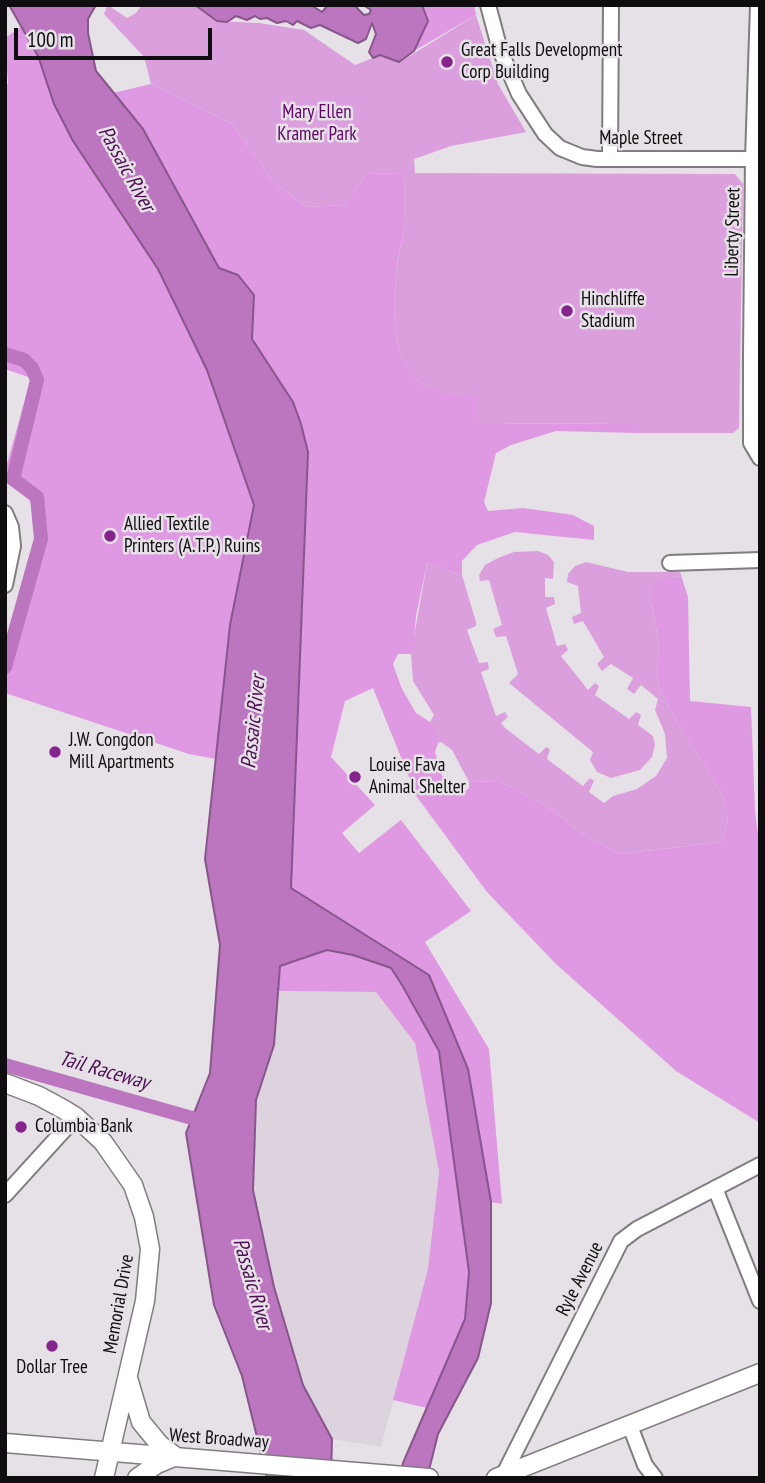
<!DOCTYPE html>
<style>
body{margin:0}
#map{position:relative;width:765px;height:1483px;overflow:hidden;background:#e6e1e6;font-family:"PT Sans Narrow",sans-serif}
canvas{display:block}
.frame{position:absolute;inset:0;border:7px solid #0f0d0f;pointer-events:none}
.scale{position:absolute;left:14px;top:28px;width:198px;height:32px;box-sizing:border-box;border:4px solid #0f0d0f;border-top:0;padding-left:9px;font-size:21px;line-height:24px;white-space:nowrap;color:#0f0d0f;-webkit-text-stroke:5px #e6e1e6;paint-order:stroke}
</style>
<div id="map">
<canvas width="765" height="1483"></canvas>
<div class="frame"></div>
<div class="scale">100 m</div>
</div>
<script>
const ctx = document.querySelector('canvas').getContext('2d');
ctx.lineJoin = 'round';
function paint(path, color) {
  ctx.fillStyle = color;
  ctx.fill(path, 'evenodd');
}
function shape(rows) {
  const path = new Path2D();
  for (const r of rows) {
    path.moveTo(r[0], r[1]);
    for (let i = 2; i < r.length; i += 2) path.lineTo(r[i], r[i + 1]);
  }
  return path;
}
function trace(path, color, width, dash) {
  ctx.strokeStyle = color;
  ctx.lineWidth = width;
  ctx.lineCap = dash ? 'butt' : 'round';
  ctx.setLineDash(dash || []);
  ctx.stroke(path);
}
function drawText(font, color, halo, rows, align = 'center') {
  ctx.font = font + ' "PT Sans Narrow",sans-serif';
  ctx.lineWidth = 5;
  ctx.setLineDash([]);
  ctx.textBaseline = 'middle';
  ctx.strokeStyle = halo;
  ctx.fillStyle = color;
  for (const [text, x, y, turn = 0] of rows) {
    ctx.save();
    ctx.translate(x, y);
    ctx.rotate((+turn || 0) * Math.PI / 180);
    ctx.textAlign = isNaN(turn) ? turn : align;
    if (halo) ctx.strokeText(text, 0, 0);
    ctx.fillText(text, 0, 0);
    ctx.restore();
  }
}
paint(shape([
 [278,991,376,992,415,1043,439,1172,428,1269,381,1447,332,1439,303,1385,274,1287,253,1190,256,1100,274,1045]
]), '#ddd3de');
paint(shape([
 [108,5,127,18,136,13,142,5,195,5,217,21,259,23,304,30,355,65,380,55,400,62,476,15,498,84,526,132,451,146,414,159,415,173,735,174,743,184,739,428,733,433,637,433,636,423,477,424,477,395,457,395,429,388,419,382,407,371,402,358,396,338,394,302,397,264,405,226,404,173,366,174,345,205,305,207,272,180,232,124,151,84,144,57,104,14],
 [538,551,548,555,554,562,553,579,545,578,545,597,554,597,555,604,546,608,557,646,565,644,568,650,561,656,588,690,595,683,599,686,595,695,629,719,636,712,641,715,638,725,653,736,655,745,652,757,640,770,611,778,597,772,590,760,593,752,509,683,518,674,506,636,496,637,493,629,502,625,489,580,480,581,479,575,485,565,498,558,514,552],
 [586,562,628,572,680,572,682,578,670,576,652,604,659,644,657,676,659,688,673,715,723,795,728,820,723,842,620,854,580,833,555,812,521,792,498,781,469,782,452,750,441,742,438,743,430,722,434,715,413,681,411,654,427,563,462,575,476,622,476,626,467,630,479,663,488,662,489,669,481,672,496,716,505,712,508,717,501,723,505,728,539,754,546,747,550,749,547,759,583,786,590,778,594,781,589,792,604,803,613,796,637,789,656,776,667,758,665,734,655,710,658,699,641,685,634,694,627,689,633,678,611,664,602,671,597,664,604,657,583,621,574,624,572,617,581,613,578,586,567,582,568,574,575,566]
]), '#dc9fde');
paint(shape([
 [422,5,474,5,476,15,414,51,428,22],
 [21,27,38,56,54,104,73,141,158,269,207,370,254,505,230,625,216,759,189,754,5,693,5,645,36,536,30,499,5,482,5,471,31,378,5,369,5,88,8,83,5,38],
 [151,84,232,124,272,180,305,207,345,205,366,174,404,173,405,226,397,263,394,302,396,338,402,358,408,371,419,382,430,388,457,395,477,395,477,424,637,423,637,433,556,431,511,445,496,453,484,502,488,511,523,508,573,515,594,526,594,540,515,532,477,545,462,561,462,575,427,563,416,616,413,651,411,654,398,654,393,664,402,689,416,713,430,722,434,729,438,743,435,752,442,776,457,787,465,791,469,788,469,782,498,781,521,792,555,812,580,833,620,854,723,842,728,820,723,795,673,715,659,688,657,676,659,644,652,604,654,581,670,576,682,578,688,597,690,701,751,707,755,810,760,852,760,1123,676,1071,556,964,487,892,417,797,373,688,345,701,331,757,375,805,342,833,359,853,401,820,471,911,425,942,489,1049,502,1204,491,1202,468,1069,383,945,291,888,308,452,293,402,252,339,254,295,238,275,219,268,143,129,113,93],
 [327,950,353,955,391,968,402,985,439,1051,469,1272,465,1319,427,1408,393,1400,428,1269,439,1172,415,1043,376,992,278,991,280,966]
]), '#df98e2');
const water = shape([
 [9,5,96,5,88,19,88,33,96,71,143,129,219,268,238,275,254,295,252,339,293,402,301,424,308,452,291,888,429,975,468,1069,491,1202,491,1303,478,1358,438,1434,427,1478,399,1478,403,1463,465,1319,469,1272,439,1051,402,985,391,968,353,955,327,950,280,966,274,1045,256,1100,253,1190,274,1287,303,1385,332,1439,331,1478,267,1478,242,1376,214,1305,186,1133,210,1073,220,945,205,859,230,625,254,505,207,370,158,269,73,141,54,104,38,56,9,5],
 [195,5,311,5,322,12,328,5,354,5,364,15,369,14,371,10,363,5,422,5,428,21,414,51,399,62,380,55,373,58,369,52,376,34,372,23,366,39,358,43,320,25,311,28,297,21,293,25,286,21,277,23,267,18,260,19,255,16,247,20,236,16,227,22,217,21,195,5]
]);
paint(water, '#bb76bf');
trace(water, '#87568a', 2);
trace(shape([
 [5,354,24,360,32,368,37,380,13,479,37,497,41,539,5,667],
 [5,1065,192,1118]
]), '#bb76bf', 14);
const minor = shape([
 [488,5,500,50,519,94,545,134,560,148,582,157,597,159,760,159],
 [758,5,753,159,751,353,751,443,760,458],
 [610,159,611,5],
 [5,513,11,527,13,546,5,585],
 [670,563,760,560],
 [715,1188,760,1301],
 [5,1195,76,1117],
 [630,1426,645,1465,655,1478],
 [502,1478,621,1241,637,1229,760,1165]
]);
const major = shape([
 [5,1083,39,1096,63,1109,76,1117,103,1142,133,1185,144,1217,150,1249,145,1301,104,1478],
 [128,1378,141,1422,160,1445,175,1456],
 [5,1443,429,1478],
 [137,1478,157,1464,174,1457],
 [496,1478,760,1373]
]);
trace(minor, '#817c81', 18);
trace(major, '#817c81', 21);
trace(minor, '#fff', 14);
trace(major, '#fff', 18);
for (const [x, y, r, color] of [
 [447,62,7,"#86248d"],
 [567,311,7,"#86248d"],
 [110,536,7,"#86248d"],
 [55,752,7,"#86248d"],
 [355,777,7,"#86248d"],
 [21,1127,7,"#86248d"],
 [52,1346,7,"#86248d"]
]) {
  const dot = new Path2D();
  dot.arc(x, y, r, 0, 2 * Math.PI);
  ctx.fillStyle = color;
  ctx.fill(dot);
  trace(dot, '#e6e1e6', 2.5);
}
drawText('19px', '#0f0d0f', '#e6e1e6', [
 ["Great Falls Development",461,51],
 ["Corp Building",461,73],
 ["Hinchliffe",581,300],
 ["Stadium",581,322],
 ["Allied Textile",124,525],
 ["Printers (A.T.P.) Ruins",124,547],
 ["J.W. Congdon",69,741],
 ["Mill Apartments",69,763],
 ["Louise Fava",369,766],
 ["Animal Shelter",369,788],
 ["Columbia Bank",35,1127],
 ["Dollar Tree",52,1368,"center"]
], 'left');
drawText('19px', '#5f0466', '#e6e1e6', [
 ["Mary Ellen",317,113],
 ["Kramer Park",317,135]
]);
drawText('19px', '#0f0d0f', '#e6e1e6', [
 ["Maple Street",641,139],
 ["Liberty Street",733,232,-89],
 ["Ryle Avenue",580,1279,-63],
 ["Memorial Drive",119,1304,-80],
 ["West Broadway",219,1439,4]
]);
drawText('italic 21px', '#4e0e53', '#e6e1e6', [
 ["Passaic River",126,169,61],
 ["Passaic River",254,722,-84],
 ["Tail Raceway",104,1071,16],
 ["Passaic River",252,1284,74]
]);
</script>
